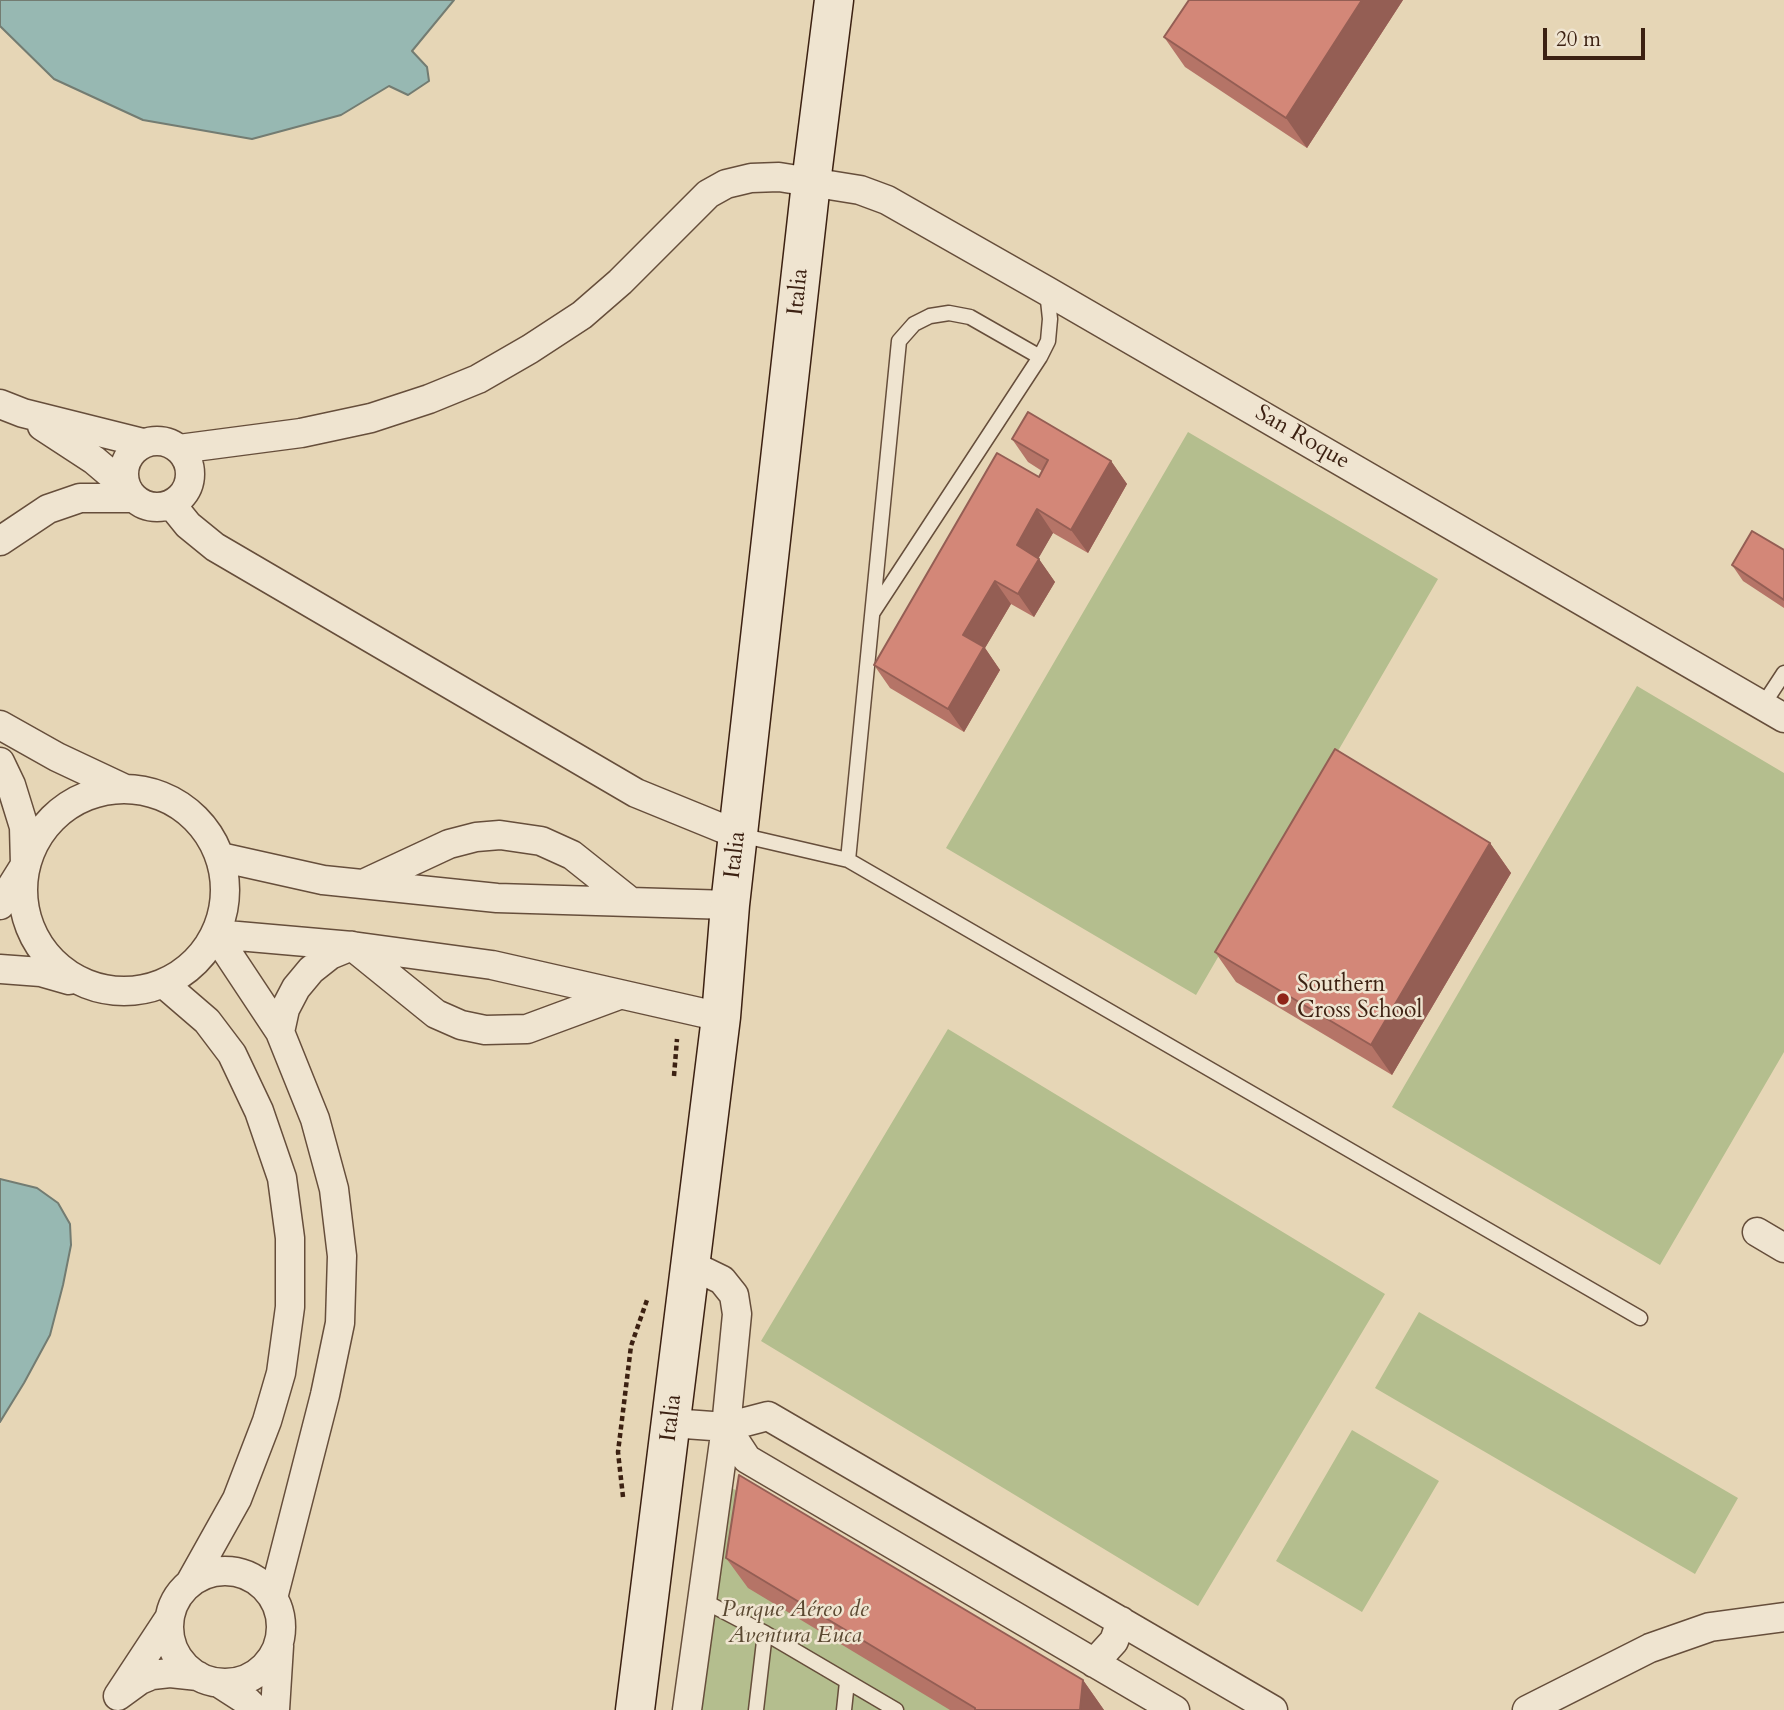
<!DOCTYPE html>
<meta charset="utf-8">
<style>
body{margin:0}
#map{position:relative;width:1784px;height:1710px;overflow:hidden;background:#e6d6b6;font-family:Cardo,serif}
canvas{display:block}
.scale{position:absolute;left:1543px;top:28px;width:102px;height:32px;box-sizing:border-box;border:4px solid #3c2112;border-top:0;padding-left:9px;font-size:21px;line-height:24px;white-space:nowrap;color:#3c2112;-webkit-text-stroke:5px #efe4d0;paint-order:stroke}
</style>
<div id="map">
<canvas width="1784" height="1710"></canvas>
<div class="scale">20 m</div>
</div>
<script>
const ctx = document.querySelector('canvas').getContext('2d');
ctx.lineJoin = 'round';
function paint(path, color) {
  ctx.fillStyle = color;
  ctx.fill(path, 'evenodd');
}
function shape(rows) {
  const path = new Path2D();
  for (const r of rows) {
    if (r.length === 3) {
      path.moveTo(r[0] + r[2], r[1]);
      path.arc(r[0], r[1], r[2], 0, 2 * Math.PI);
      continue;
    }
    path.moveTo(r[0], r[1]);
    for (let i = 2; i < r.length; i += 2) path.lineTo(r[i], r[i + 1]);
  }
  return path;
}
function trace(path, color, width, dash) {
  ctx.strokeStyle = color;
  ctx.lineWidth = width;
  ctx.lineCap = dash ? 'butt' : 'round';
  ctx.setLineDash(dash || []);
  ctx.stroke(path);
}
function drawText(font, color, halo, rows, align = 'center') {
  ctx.font = font + ' Cardo,serif';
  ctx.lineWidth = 5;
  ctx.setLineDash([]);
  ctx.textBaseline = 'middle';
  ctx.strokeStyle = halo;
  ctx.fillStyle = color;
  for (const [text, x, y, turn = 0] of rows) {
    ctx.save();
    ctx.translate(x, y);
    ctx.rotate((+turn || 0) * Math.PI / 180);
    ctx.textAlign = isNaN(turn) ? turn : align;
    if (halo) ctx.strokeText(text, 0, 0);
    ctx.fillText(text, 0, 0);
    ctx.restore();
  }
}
paint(shape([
 [1188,432,1438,579,1196,995,946,848],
 [1637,686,1784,773,1784,1052,1660,1265,1392,1107],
 [948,1029,1385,1294,1198,1606,761,1341],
 [1419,1312,1738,1498,1695,1574,1375,1388],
 [1352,1430,1439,1481,1362,1612,1276,1561],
 [727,1485,1104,1710,698,1710]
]), '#b4be8e');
const water = shape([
 [0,0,454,0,412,51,427,67,429,81,408,95,389,86,341,115,252,139,143,120,54,79,0,26,0,0],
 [0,1179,37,1188,58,1203,70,1224,71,1245,63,1285,50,1335,24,1383,0,1422,0,1179]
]);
paint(water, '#97b8b2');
trace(water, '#737c72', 2);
const lane = shape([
 [1040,357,1048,341,1050,319,1047,291],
 [1763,705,1784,673],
 [740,835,848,860,1640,1318],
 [848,860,899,341,914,324,930,316,949,313,970,317,1040,357,873,612],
 [702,1600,765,1633,896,1710],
 [756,1710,765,1633],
 [844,1710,847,1682]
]);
const street = shape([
 [0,404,23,413,143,443],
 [42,426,94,460,127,488],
 [157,474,33],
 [179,449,301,433,371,418,429,399,478,379,530,349,582,315,620,282,708,194,726,184,751,178,779,177,860,190,887,200,1047,291,1784,718],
 [171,504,188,525,215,547,636,793,739,835],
 [0,541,48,509,80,498,134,498],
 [0,725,57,757,123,788],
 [0,762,11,785,24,827,25,865,0,905],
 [124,890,101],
 [220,857,323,880,497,898,730,905],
 [363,884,449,844,476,837,500,835,541,841,572,855,631,902],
 [0,969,41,972,69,980],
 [164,984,207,1021,232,1054,259,1111,282,1178,290,1238,290,1307,281,1373,267,1421,237,1499,190,1583],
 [280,1032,285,1009,296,988,311,970,330,955,352,946,436,1014,461,1025,485,1030,527,1029,619,995],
 [1757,1232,1784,1248],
 [671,1423,726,1427,768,1416,1273,1710],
 [726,1427,747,1459,1175,1710],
 [225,1627,56],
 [273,1598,325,1395,340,1323,342,1256,334,1189,315,1119,280,1032,215,934,352,946,492,965,721,1017],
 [170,1617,118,1696,140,1680,152,1675,170,1673,198,1676],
 [1094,1663,1114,1641,1121,1621],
 [219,1683,247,1701,256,1710],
 [275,1710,279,1646],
 [687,1710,726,1427,737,1314,734,1295,722,1280,689,1264],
 [1527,1710,1650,1648,1710,1627,1784,1617]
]);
const secondary = shape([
 [635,1710,721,1017,730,905,811,183,834,0]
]);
trace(lane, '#664e3b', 17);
trace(street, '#664e3b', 31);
trace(secondary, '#3c2112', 41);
trace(shape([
 [674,1076,677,1039],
 [623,1497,618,1452,631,1346,647,1300]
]), '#3c2112', 4.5, [5, 3.5]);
trace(lane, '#efe4d0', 14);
trace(street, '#efe4d0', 28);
trace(secondary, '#efe4d0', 38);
paint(shape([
 [1403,0,1307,148,1185,67,1164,37],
 [1012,439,1111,461,1127,484,1088,553,1053,533,1038,558,1055,582,1034,617,1011,604,985,648,1000,670,964,732,890,688,874,665,1039,477,1042,471,1028,462],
 [1784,550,1784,608,1743,581,1732,565],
 [1490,843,1511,873,1392,1075,1236,982,1215,952],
 [726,1558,1083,1680,1104,1710,950,1710,748,1588]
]), '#b57467');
paint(shape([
 [1362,0,1403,0,1307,148,1286,118],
 [1111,461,1127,484,1088,553,1071,530],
 [1037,509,1053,533,1033,568,1017,545],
 [1039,559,1055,582,1034,617,1018,594],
 [995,581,1011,604,985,648,1000,670,964,732,948,709,963,635],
 [1490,843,1511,873,1392,1075,1371,1045],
 [1083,1680,1104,1710,1080,1710]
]), '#945e54');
const building = shape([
 [1189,0,1362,0,1286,118,1164,37,1189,0],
 [1028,412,1111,461,1071,530,1037,509,1017,545,1039,559,1018,594,995,581,963,635,984,647,948,709,874,665,997,453,1039,477,1048,460,1012,439,1028,412],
 [1752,531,1784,550,1784,600,1732,565,1752,531],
 [1335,749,1490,843,1371,1045,1215,952,1335,749],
 [739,1475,1083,1680,1080,1710,975,1710,975,1708,726,1558,739,1475]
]);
paint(building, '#d38778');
trace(building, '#945e54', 2);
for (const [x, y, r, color] of [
 [1283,999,7,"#8f2418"]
]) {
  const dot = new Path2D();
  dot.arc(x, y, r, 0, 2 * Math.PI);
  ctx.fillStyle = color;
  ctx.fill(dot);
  trace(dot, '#efe4d0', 2.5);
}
drawText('23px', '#3c2112', '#efe4d0', [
 ["Italia",799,292,-84],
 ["San Roque",1302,438,30],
 ["Italia",736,855,-83],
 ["Italia",672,1418,-83]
]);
drawText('23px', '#3c2112', '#efe4d0', [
 ["Southern",1297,986],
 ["Cross School",1297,1012]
], 'left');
drawText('italic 23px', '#5a4831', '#efe4d0', [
 ["Parque Aéreo de",795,1611],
 ["Aventura Euca",795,1637]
]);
</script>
